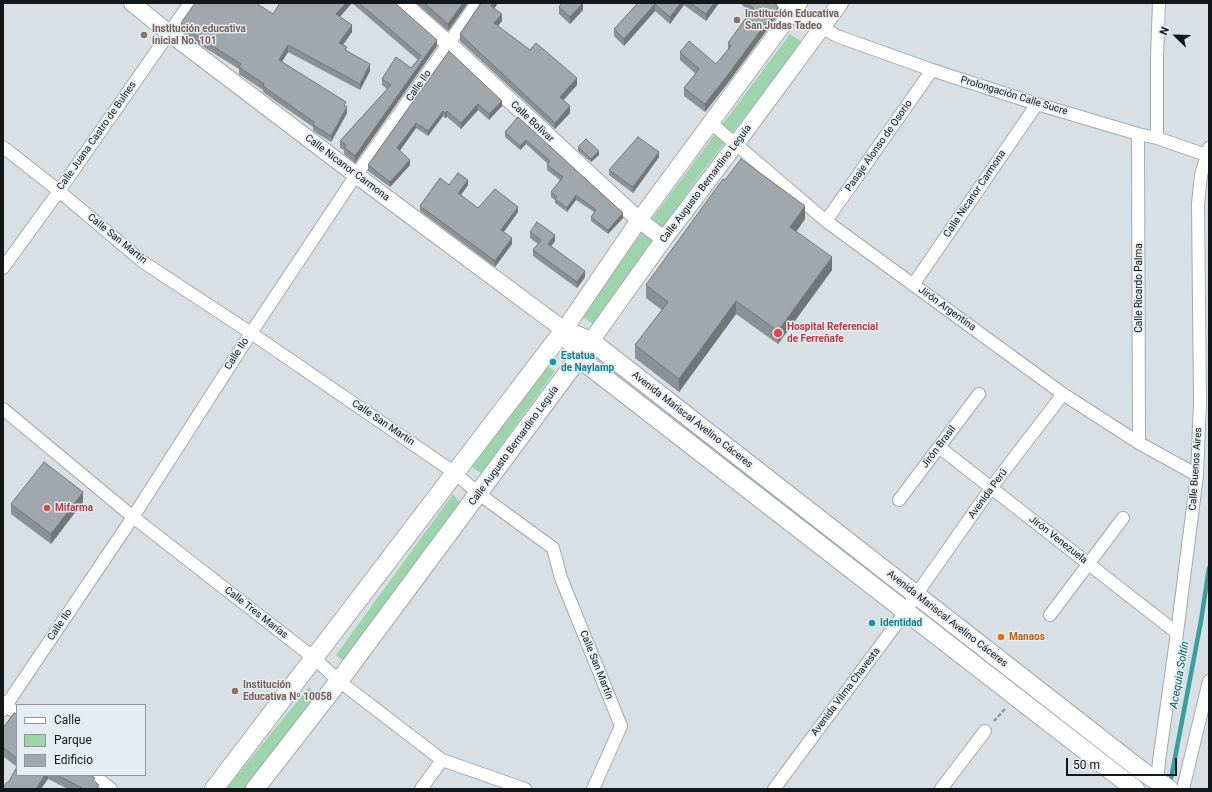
<!DOCTYPE html>
<meta charset="utf-8">
<style>
body{margin:0}
#map{position:relative;width:1212px;height:792px;overflow:hidden;background:#d8dfe5;font-family:Roboto,sans-serif}
canvas{display:block}
.frame{position:absolute;inset:0;border:4px solid #141719;pointer-events:none}
.legend{position:absolute;left:16px;top:704px;width:130px;height:72px;box-sizing:border-box;background:#e5edf2;border:1px solid #91979b;margin:0;padding:5px 7px;list-style:none;font-size:12px;color:#141719}
.legend li{display:flex;align-items:center;gap:8px;height:20px}
.legend b{width:20px;border:1px solid #91979b}
.north{position:absolute;left:1156px;top:16px;width:40px;height:40px;-webkit-text-stroke:3px #e5edf2;paint-order:stroke;rotate:293deg;font-size:11px;font-weight:700;line-height:16px;text-align:center;color:#141719}
.north::after{content:'';display:block;margin:auto;width:14px;height:18px;background:#141719;clip-path:polygon(50% 0,100% 100%,50% 72%,0 100%)}
.scale{position:absolute;left:1066px;top:758px;width:111px;height:18px;box-sizing:border-box;border:2px solid #141719;border-top:0;padding-left:5px;font-size:12px;line-height:14px;white-space:nowrap;color:#141719;-webkit-text-stroke:3px #e5edf2;paint-order:stroke}
</style>
<div id="map">
<canvas width="1212" height="792"></canvas>
<div class="frame"></div>
<ul class="legend">
<li><b style="height:5px;background:#fff"></b>Calle</li>
<li><b style="height:11px;background:#9ed4ac"></b>Parque</li>
<li><b style="height:11px;background:#a1a8ad"></b>Edificio</li>
</ul>
<div class="north">N</div>
<div class="scale">50 m</div>
</div>
<script>
const ctx = document.querySelector('canvas').getContext('2d');
ctx.lineJoin = 'round';
function paint(path, color) {
  ctx.fillStyle = color;
  ctx.fill(path, 'evenodd');
}
function shape(rows) {
  const path = new Path2D();
  for (const r of rows) {
    path.moveTo(r[0], r[1]);
    for (let i = 2; i < r.length; i += 2) path.lineTo(r[i], r[i + 1]);
  }
  return path;
}
function trace(path, color, width, dash) {
  ctx.strokeStyle = color;
  ctx.lineWidth = width;
  ctx.lineCap = dash ? 'butt' : 'round';
  ctx.setLineDash(dash || []);
  ctx.stroke(path);
}
function drawText(font, color, halo, rows, align = 'center') {
  ctx.font = font + ' Roboto,sans-serif';
  ctx.lineWidth = 3;
  ctx.setLineDash([]);
  ctx.textBaseline = 'middle';
  ctx.strokeStyle = halo;
  ctx.fillStyle = color;
  for (const [text, x, y, turn = 0] of rows) {
    ctx.save();
    ctx.translate(x, y);
    ctx.rotate((+turn || 0) * Math.PI / 180);
    ctx.textAlign = isNaN(turn) ? turn : align;
    if (halo) ctx.strokeText(text, 0, 0);
    ctx.fillText(text, 0, 0);
    ctx.restore();
  }
}
paint(shape([
 [790,34,802,42,702,172,593,324,582,316,648,224],
 [544,364,555,371,481,473,472,467],
 [453,494,462,504,345,662,336,655],
 [309,687,320,698,245,789,226,789]
]), '#9ed4ac');
trace(shape([
 [1170,784,1201,621,1209,568]
]), '#399e9f', 4.5);
const street = shape([
 [783,3,793,11,837,36,932,70,1037,104,1138,134,1157,138,1209,156],
 [711,123,826,221,1063,394,1139,443,1197,475],
 [1138,134,1139,443],
 [1157,138,1157,56,1159,3],
 [3,147,59,191,143,262,251,333,455,473,479,494,553,548,561,578,621,726,593,789],
 [826,221,932,70],
 [3,268,59,191,190,3],
 [913,285,1037,104],
 [3,409,133,517,314,658,339,681,442,760,525,789],
 [939,447,1177,633],
 [899,500,979,394],
 [1050,615,1123,518],
 [3,702,17,714],
 [3,710,133,517,251,333,356,175,477,3],
 [93,775,111,789],
 [1157,786,1159,761,1177,633,1197,475,1200,402,1198,204,1201,175,1209,148],
 [421,789,442,760],
 [774,789,906,611,916,595,991,488,1063,394],
 [941,789,985,731],
 [1183,789,1209,681]
]);
const secondary = shape([
 [132,3,169,33,356,175,564,330,639,220,799,3],
 [402,3,449,44,639,220,664,239],
 [591,341,664,239,736,144,840,3]
]);
const primary = shape([
 [564,330,591,341,1142,771,1169,789],
 [564,330,579,358,1135,789],
 [214,789,564,330],
 [255,789,339,681,586,348]
]);
trace(street, '#a3aab0', 14);
trace(secondary, '#a3aab0', 18);
trace(primary, '#a3aab0', 20);
trace(shape([
 [994,721,1005,709]
]), '#93999e', 2.5, [4, 2]);
trace(street, '#fff', 12);
trace(secondary, '#fff', 16);
trace(primary, '#fff', 18);
paint(shape([
 [280,3,352,3,340,17,352,32,343,45,347,51,370,71,360,90,288,52,282,62,346,106,347,113,331,142,315,132,313,130,313,127,274,100,263,92,263,90,239,74,239,69,197,43,181,30,181,23,273,14],
 [352,3,395,3,437,46,355,163,344,154,344,150,340,148,340,141,387,89,382,85,382,79,411,68,418,60],
 [416,3,468,3,448,31],
 [481,3,498,3,494,8,502,21,498,26,577,85,563,100,570,113,555,129,460,41,460,34],
 [638,3,719,3,706,21,684,5,670,24,655,11,624,46,614,36,614,29],
 [740,3,773,3,778,15,727,84,705,112,684,96,684,88,696,74,680,60,680,52,716,64,728,50,728,43,750,12],
 [559,7,583,10,570,24,559,14],
 [449,51,502,106,489,120,478,110,461,129,447,117,445,118,443,116,428,136,416,128,400,151,410,165,390,187,368,171,368,165],
 [518,117,623,218,608,234,591,221,591,217,594,212,576,200,567,212,555,203,555,200,551,197,551,192,560,180,547,170,547,165,548,164,526,144,520,150,505,137,505,132],
 [578,147,599,155,591,162,578,151],
 [659,157,633,193,609,175,609,170],
 [725,180,805,219,796,232,832,270,778,344,736,314,679,392,635,358,635,345,662,310,646,298,646,285],
 [449,185,468,185,461,195,478,208,518,212,503,232,512,244,495,267,420,211,420,206],
 [530,232,555,241,551,246,585,277,577,288,533,256,533,250,538,244,530,238],
 [83,502,51,544,11,514,11,504],
 [17,714,17,775,91,775,99,789,68,789,48,779,3,788,8,783,17,767,3,756,3,728]
]), '#8a9095');
paint(shape([
 [346,3,352,3,336,21,336,14],
 [463,3,468,3,448,31,448,24],
 [493,3,498,3,491,13,491,6],
 [583,3,583,10,570,24,570,17],
 [681,3,684,3,684,5,670,24,670,17],
 [714,3,719,3,706,21,706,14],
 [655,4,655,11,624,46,624,39],
 [778,7,778,15,727,84,705,112,705,104],
 [502,14,502,21,494,30,494,23],
 [352,25,352,32,339,50,339,43],
 [437,40,437,46,355,163,355,156],
 [288,45,288,52,279,66,279,60],
 [370,64,370,71,360,90,360,84],
 [577,78,577,85,560,104,560,97],
 [502,101,502,106,489,120,489,114],
 [478,104,478,110,461,129,461,123],
 [570,106,570,113,555,129,555,123],
 [347,107,347,113,331,142,331,136],
 [443,111,443,116,428,136,428,131],
 [447,111,447,117,445,118,445,113],
 [416,123,416,128,397,154,397,148],
 [526,140,526,144,520,150,520,146],
 [599,151,599,155,591,162,591,159],
 [659,152,659,157,633,193,633,187],
 [410,160,410,165,390,187,390,182],
 [468,180,468,185,458,199,458,193],
 [576,195,576,200,567,212,567,208],
 [805,206,805,219,790,240,790,227],
 [518,207,518,212,501,236,501,230],
 [623,213,623,218,608,234,608,230],
 [555,235,555,241,548,250,548,244],
 [512,238,512,244,495,267,495,261],
 [832,257,832,270,778,344,778,331],
 [585,271,585,277,577,288,577,282],
 [736,301,736,314,679,392,679,379],
 [83,492,83,502,51,544,51,534],
 [45,775,48,775,48,779,41,789,36,789]
]), '#717679');
const building = shape([
 [195,3,256,3,273,14,280,3,346,3,336,14,352,25,339,43,347,47,345,50,370,64,360,84,288,45,279,60,346,102,344,105,347,107,331,136,315,126,313,124,314,122,274,94,263,86,264,84,239,67,241,64,197,36,181,23,195,3],
 [359,3,395,3,437,40,355,156,344,147,346,145,340,141,391,85,382,79,396,57,411,68,421,56,359,3],
 [424,3,463,3,448,24,424,3],
 [481,3,493,3,491,6,502,14,494,23,530,50,536,43,577,78,560,97,570,106,555,123,460,34,481,3],
 [562,3,583,3,570,17,559,7,562,3],
 [638,3,681,3,670,17,655,4,624,39,614,29,638,3],
 [690,3,714,3,706,14,690,3],
 [748,3,773,3,778,7,727,76,705,104,684,88,699,69,680,52,689,41,716,64,731,46,728,43,753,8,748,3],
 [449,51,502,101,489,114,478,104,461,123,447,111,445,113,443,111,428,131,416,123,397,148,410,160,390,182,368,165,449,51],
 [518,117,623,213,608,230,591,217,596,210,576,195,567,208,555,199,557,197,551,192,563,177,547,165,550,161,526,140,520,146,505,132,518,117],
 [638,137,659,152,633,187,609,170,638,137],
 [586,139,599,151,591,159,578,147,586,139],
 [741,159,805,206,790,227,832,257,778,331,736,301,679,379,635,345,668,302,646,285,723,179,725,180,741,159],
 [458,173,468,180,458,193,478,208,495,189,518,207,501,230,512,238,495,261,420,206,440,178,449,185,458,173],
 [537,222,555,235,548,244,585,271,577,282,533,250,541,240,530,232,537,222],
 [44,462,83,492,51,534,11,504,44,462],
 [14,713,17,714,17,759,3,747,3,728,14,713],
 [17,767,17,775,45,775,36,789,3,789,3,788,7,782,8,783,17,767],
 [57,775,91,775,95,778,93,780,99,785,96,789,81,789,82,788,57,775]
]);
paint(building, '#a1a8ad');
trace(building, '#717679', 1);
for (const [x, y, r, color] of [
 [737,20,4,"#8d6e63"],
 [144,35,4,"#8d6e63"],
 [778,333,5,"#e0444e"],
 [553,362,4,"#0f9aa8"],
 [47,508,4,"#e0444e"],
 [872,623,4,"#0f9aa8"],
 [1001,637,4,"#e8710a"],
 [235,691,4,"#8d6e63"]
]) {
  const dot = new Path2D();
  dot.arc(x, y, r, 0, 2 * Math.PI);
  ctx.fillStyle = color;
  ctx.fill(dot);
  trace(dot, '#e5edf2', 1.5);
}
drawText('bold 10px', '#785e54', '#e5edf2', [
 ["Institución Educativa",745,14],
 ["San Judas Tadeo",745,26],
 ["Institución educativa",152,29],
 ["inicial No. 101",152,41],
 ["Institución",243,685],
 ["Educativa Nº 10058",243,697]
], 'left');
drawText('10px', '#141719', '#e5edf2', [
 ["Calle Ilo",419,86,-55],
 ["Prolongación Calle Sucre",1014,96,17],
 ["Calle Bolívar",532,122,43],
 ["Calle Juana Castro de Bulnes",97,136,-55],
 ["Pasaje Alonso de Osorio",879,146,-55],
 ["Calle Nicanor Carmona",347,168,37],
 ["Calle Augusto Bernardino Leguía",706,184,-53],
 ["Calle Nicanor Carmona",975,194,-56],
 ["Calle San Martín",117,239,39],
 ["Calle Ricardo Palma",1139,288,-90],
 ["Jirón Argentina",947,309,36],
 ["Calle Ilo",237,354,-57],
 ["Avenida Mariscal Avelino Cáceres",692,420,38],
 ["Calle San Martín",383,423,34],
 ["Calle Augusto Bernardino Leguía",514,446,-54],
 ["Jirón Brasil",939,447,-53],
 ["Calle Buenos Aires",1196,469,-86],
 ["Avenida Perú",988,494,-54],
 ["Jirón Venezuela",1058,540,38],
 ["Calle Tres Marías",256,613,38],
 ["Avenida Mariscal Avelino Cáceres",947,619,38],
 ["Calle Ilo",60,625,-56],
 ["Calle San Martín",596,665,68],
 ["Avenida Vilma Chavesta",846,692,-53]
]);
drawText('bold 10px', '#be3a42', '#e5edf2', [
 ["Hospital Referencial",787,327],
 ["de Ferreñafe",787,339],
 ["Mifarma",55,508]
], 'left');
drawText('bold 10px', '#0d838f', '#e5edf2', [
 ["Estatua",561,356],
 ["de Naylamp",561,368],
 ["Identidad",880,623]
], 'left');
drawText('bold 10px', '#c56008', '#e5edf2', [
 ["Manaos",1009,637]
], 'left');
drawText('italic 11px', '#035d5e', '#e5edf2', [
 ["Acequia Soltín",1180,675,-80]
]);
</script>
